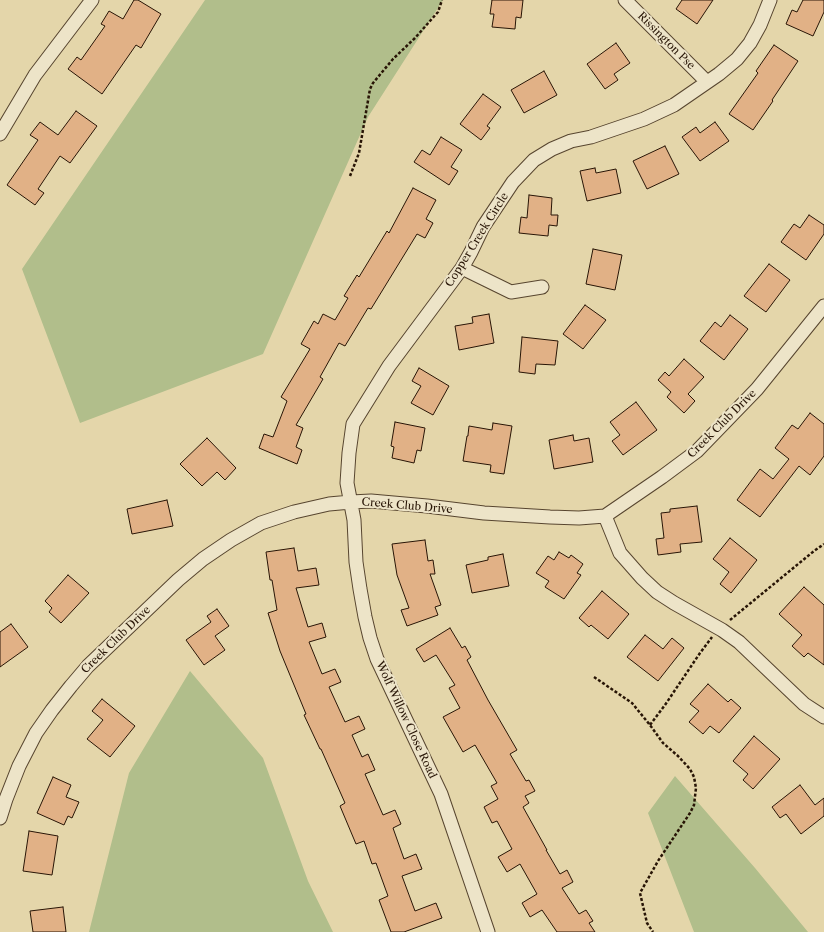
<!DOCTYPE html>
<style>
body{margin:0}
canvas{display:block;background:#e4d6aa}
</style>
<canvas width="824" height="932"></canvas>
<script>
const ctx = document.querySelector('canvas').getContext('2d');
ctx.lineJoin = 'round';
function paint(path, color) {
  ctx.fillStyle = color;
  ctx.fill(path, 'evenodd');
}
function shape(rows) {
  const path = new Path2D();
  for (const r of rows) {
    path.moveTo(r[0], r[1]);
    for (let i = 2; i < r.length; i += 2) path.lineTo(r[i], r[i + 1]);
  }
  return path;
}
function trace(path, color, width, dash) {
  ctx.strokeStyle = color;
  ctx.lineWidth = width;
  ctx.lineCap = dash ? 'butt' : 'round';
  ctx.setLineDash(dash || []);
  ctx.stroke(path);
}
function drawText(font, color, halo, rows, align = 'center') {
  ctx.font = font + ' "Libre Caslon Text",serif';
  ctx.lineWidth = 4;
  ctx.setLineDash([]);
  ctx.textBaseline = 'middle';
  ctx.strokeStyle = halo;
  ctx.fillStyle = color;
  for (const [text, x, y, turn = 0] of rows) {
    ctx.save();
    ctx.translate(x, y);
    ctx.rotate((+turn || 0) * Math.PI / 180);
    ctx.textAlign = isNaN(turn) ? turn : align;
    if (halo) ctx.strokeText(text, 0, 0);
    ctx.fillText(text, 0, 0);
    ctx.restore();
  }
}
paint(shape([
 [205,0,443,0,368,117,263,354,80,423,22,269],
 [190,671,263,758,308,881,333,932,89,932,129,773],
 [675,776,755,868,808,932,694,932,648,813]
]), '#b1be8b');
const building = shape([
 [134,0,138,0,161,14,141,48,136,45,102,94,68,69,77,57,81,60,105,26,101,24,109,11,123,19,134,0],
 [492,0,523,0,521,18,516,17,515,29,492,27,494,14,490,14,492,0],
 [682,0,713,0,697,24,676,9,682,0],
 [803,0,824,0,824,12,813,36,786,24,792,10,797,12,803,0],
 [616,43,630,63,614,74,618,80,605,89,587,64,616,43],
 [774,45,798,61,772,100,773,101,753,130,729,114,758,73,756,71,774,45],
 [544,71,557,95,524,113,511,90,544,71],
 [483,94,501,107,487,126,490,128,481,140,460,124,483,94],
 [76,111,97,126,70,163,60,156,38,189,44,193,35,205,7,185,38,140,30,135,40,122,58,135,76,111],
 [715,122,729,141,700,161,682,137,696,127,700,133,715,122],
 [441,137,462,150,451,167,458,171,449,185,414,162,422,150,430,155,441,137],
 [665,146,679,174,647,189,633,161,665,146],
 [595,168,596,173,616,169,621,193,587,201,580,171,595,168],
 [413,188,436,200,426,219,433,223,425,238,417,234,371,309,368,308,345,346,339,343,320,377,323,379,296,425,303,428,296,447,302,450,297,464,259,448,264,434,273,437,287,401,281,397,310,349,301,344,314,321,318,324,323,314,335,320,348,298,344,296,357,275,359,277,387,231,389,233,413,188],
 [529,195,552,198,551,215,558,215,557,226,549,225,548,236,519,233,521,217,527,218,529,195],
 [809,215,824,225,824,234,806,260,781,242,794,224,800,228,809,215],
 [593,249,622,255,615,290,586,284,593,249],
 [769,264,790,280,766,312,744,296,769,264],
 [585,305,606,320,583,349,563,334,585,305],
 [489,314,494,343,459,350,455,326,473,323,472,317,489,314],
 [730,315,748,329,724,360,700,341,715,322,721,327,730,315],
 [522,337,558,341,555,365,536,364,535,374,519,372,522,337],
 [684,359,704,377,688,394,695,401,684,413,667,397,671,392,658,380,665,372,669,376,684,359],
 [419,368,449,386,433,415,411,403,421,386,412,381,419,368],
 [636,402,657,430,623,455,612,441,620,435,610,422,636,402],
 [810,413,824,424,824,456,810,475,799,466,760,517,737,500,760,469,773,479,789,459,775,448,792,425,798,429,810,413],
 [395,422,425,428,421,451,417,450,414,463,392,458,394,447,391,446,395,422],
 [493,423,512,426,504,474,490,472,491,465,463,461,467,436,468,436,468,435,469,426,492,430,493,423],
 [573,435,574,441,589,438,593,462,554,469,549,440,573,435],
 [207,438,236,468,225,480,217,472,202,486,180,464,207,438],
 [167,500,173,526,132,534,127,509,167,500],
 [697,506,702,542,680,544,681,552,658,555,656,539,664,538,661,513,670,512,670,509,697,506],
 [730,538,757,560,731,593,720,584,729,572,713,559,730,538],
 [425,540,428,561,433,560,435,574,430,574,441,605,435,607,438,615,407,626,401,610,409,608,397,575,392,544,425,540],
 [294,548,298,571,316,568,319,585,296,588,308,627,322,623,326,637,309,642,322,674,335,669,341,682,329,687,345,722,359,716,365,729,352,735,362,757,368,754,375,770,365,774,383,815,395,810,401,824,393,828,404,859,416,854,422,869,402,876,415,911,436,903,442,918,404,932,391,932,379,900,388,896,376,863,372,864,364,841,356,844,340,806,345,803,321,749,320,749,304,715,306,714,280,651,268,613,277,610,272,580,270,580,266,552,294,548],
 [559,552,569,558,571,555,583,564,577,573,581,575,564,599,545,587,549,581,536,573,548,556,554,560,559,552],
 [503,554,509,586,472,593,466,565,488,560,488,557,503,554],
 [68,575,89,593,61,623,49,612,52,608,45,601,68,575],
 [804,587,824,605,824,665,808,653,804,657,792,646,802,635,779,614,804,587],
 [602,591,629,614,608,639,591,625,589,627,579,618,602,591],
 [217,609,229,626,215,636,225,650,204,665,186,640,211,622,207,616,217,609],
 [11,624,28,647,0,667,0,632,11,624],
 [450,628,462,648,465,646,471,657,467,660,488,700,517,750,510,754,526,781,529,780,535,791,525,796,529,803,523,807,547,850,546,850,560,874,567,870,573,882,562,888,579,914,586,910,593,921,589,923,595,932,557,932,542,910,530,917,522,903,537,894,520,864,507,872,498,857,512,849,497,821,492,823,484,807,498,799,491,786,497,783,475,745,463,752,443,717,460,708,449,688,455,685,436,655,424,662,416,649,450,628],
 [645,635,663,649,672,638,684,648,658,681,627,657,645,635],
 [708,684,728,702,731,699,741,708,719,733,710,726,703,734,689,722,699,711,690,704,708,684],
 [102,699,135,726,110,757,87,739,103,720,92,711,102,699],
 [754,736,780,759,753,789,743,780,748,774,733,761,754,736],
 [53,777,71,785,66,797,79,802,72,818,68,816,64,825,37,813,53,777],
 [800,785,815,805,824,798,824,816,801,834,786,814,780,818,772,807,800,785],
 [29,831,58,836,52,875,23,871,29,831],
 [63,907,66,932,33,932,30,911,63,907]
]);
paint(building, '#e1b186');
trace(building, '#281506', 1);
const minor = shape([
 [625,0,707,82],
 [0,134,35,75,92,0],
 [462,268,511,292,542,287],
 [605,516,620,553,642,578,657,592,674,603,722,630,739,642,804,704,824,717],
 [0,818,6,799,19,766,36,733,52,710,71,686,88,666,178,580,203,559,231,540,261,523,294,512,329,504,351,502,371,501,427,506,484,513,550,517,579,518,605,516,662,477,697,451,757,389,824,306],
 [488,932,441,794,377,659,370,638,365,617,360,589,356,562,354,520,347,483,349,453,353,424,389,366,462,268,471,252,483,227,513,182,534,160,552,149,571,141,591,137,644,119,674,105,719,74,737,59,750,43,760,25,770,0]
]);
trace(minor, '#57452f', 15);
trace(shape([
 [350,176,359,153,370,89,373,83,393,59,415,38,438,12,442,0],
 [730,620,814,551,824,544],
 [594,677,632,703,650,725,663,743,678,756,690,769,694,777,696,788,694,805,690,813,658,861,640,893,647,923,653,932],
 [650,725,665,705,700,653,712,637]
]), '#281506', 2.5, [3, 2]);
trace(minor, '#ede4c8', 13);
drawText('11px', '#281506', '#ede4c8', [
 ["Rissington Pse",666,41,45],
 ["Copper Creek Circle",477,240,-58],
 ["Creek Club Drive",722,424,-45],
 ["Creek Club Drive",407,506,5],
 ["Creek Club Drive",116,640,-44],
 ["Wolf Willow Close Road",406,720,65]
]);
</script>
